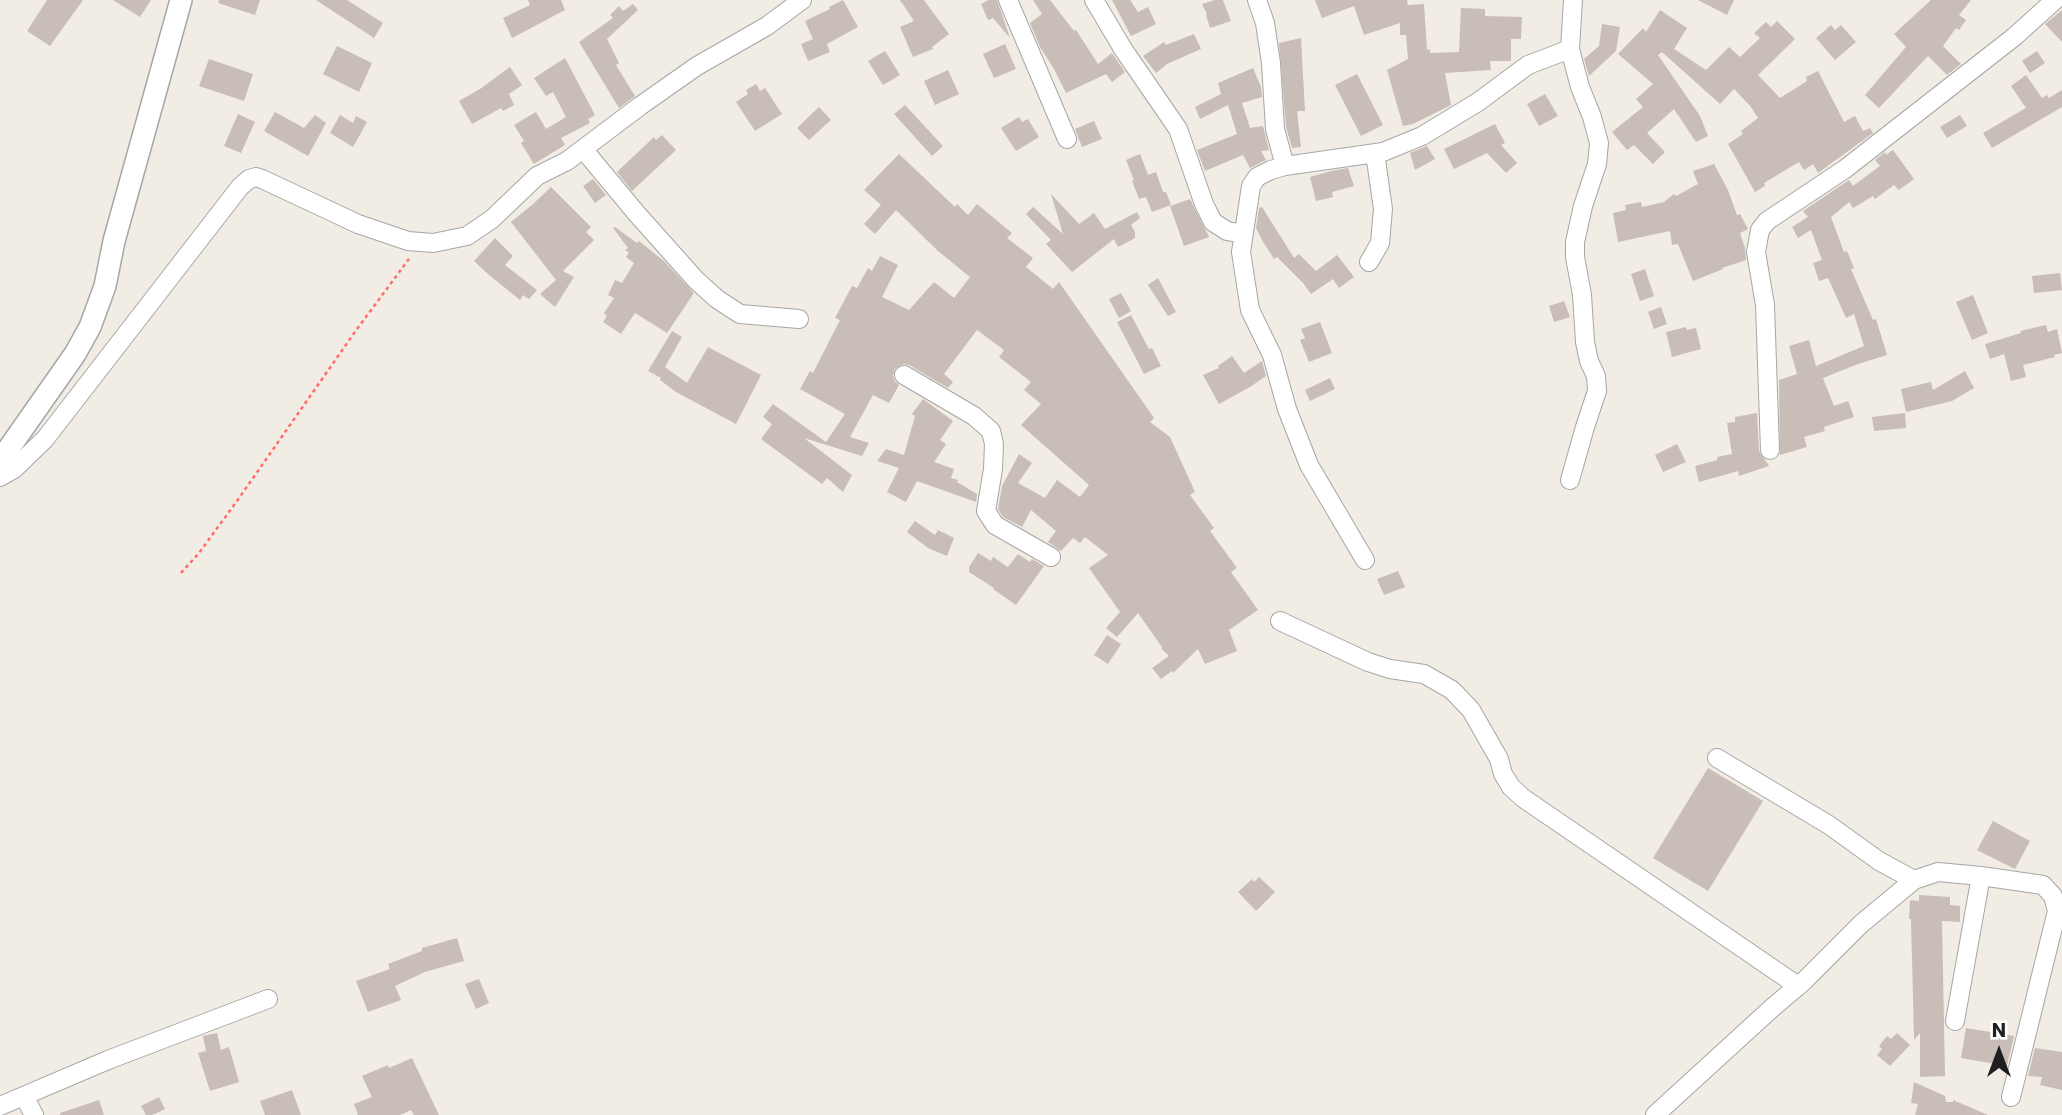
<!DOCTYPE html>
<style>
body{margin:0}
#map{position:relative;width:2062px;height:1115px;overflow:hidden;background:#f1ece4;font-family:Poppins,sans-serif}
canvas{display:block}
.north{position:absolute;left:1964px;top:1017px;width:70px;height:70px;-webkit-text-stroke:5px #fff;paint-order:stroke;rotate:0deg;font-size:19px;font-weight:700;line-height:28px;text-align:center;color:#1f1f1f}
.north::after{content:'';display:block;margin:auto;width:24px;height:32px;background:#1f1f1f;clip-path:polygon(50% 0,100% 100%,50% 72%,0 100%)}
</style>
<div id="map">
<canvas width="2062" height="1115"></canvas>
<div class="north">N</div>
</div>
<script>
const ctx = document.querySelector('canvas').getContext('2d');
ctx.lineJoin = 'round';
function paint(path, color) {
  ctx.fillStyle = color;
  ctx.fill(path, 'evenodd');
}
function shape(rows) {
  const path = new Path2D();
  for (const r of rows) {
    path.moveTo(r[0], r[1]);
    for (let i = 2; i < r.length; i += 2) path.lineTo(r[i], r[i + 1]);
  }
  return path;
}
function trace(path, color, width, dash) {
  ctx.strokeStyle = color;
  ctx.lineWidth = width;
  ctx.lineCap = dash ? 'butt' : 'round';
  ctx.setLineDash(dash || []);
  ctx.stroke(path);
}
paint(shape([
 [47,0,83,0,50,46,27,31],
 [113,0,151,0,140,17],
 [219,0,260,0,255,15,218,3],
 [316,0,347,0,383,23,374,38],
 [528,0,561,0,565,10,512,38,503,18,530,5],
 [843,0,858,27,827,44,830,52,808,61,801,44,813,39,805,21,830,9,829,7],
 [900,0,924,0,949,34,932,47,933,49,913,57,900,27,914,21],
 [989,0,997,0,1010,38,993,18,988,20,981,4],
 [1033,0,1050,0,1074,31,1076,30,1098,64,1112,53,1125,72,1112,82,1106,74,1066,93,1054,69,1040,47,1030,23,1042,14],
 [1112,0,1130,0,1138,12,1148,7,1156,24,1131,36],
 [1215,0,1223,0,1231,21,1210,28,1206,15,1207,14,1202,4],
 [1315,0,1407,0,1408,5,1424,4,1427,50,1430,49,1430,53,1459,52,1461,8,1485,9,1485,16,1522,17,1521,39,1511,39,1511,61,1490,61,1491,70,1445,73,1451,105,1413,124,1403,126,1387,70,1408,59,1406,35,1400,35,1400,23,1364,35,1354,6,1322,18],
 [1698,0,1734,0,1727,15],
 [1931,0,1971,0,1959,15,1966,20,1959,30,1956,28,1943,46,1961,64,1947,75,1928,56,1879,108,1865,95,1906,47,1894,34],
 [633,4,638,10,607,39,619,63,616,65,635,96,619,108,579,42,613,18,610,15,619,6,623,11],
 [1660,10,1687,28,1674,49,1706,70,1729,47,1740,57,1760,38,1754,33,1766,22,1771,27,1777,21,1795,39,1758,75,1780,98,1807,81,1806,77,1818,71,1844,122,1855,116,1863,131,1870,128,1873,133,1818,173,1813,164,1804,170,1799,162,1764,183,1765,186,1755,192,1728,144,1743,134,1741,131,1758,118,1751,107,1734,89,1720,104,1662,52,1658,55,1700,116,1708,136,1696,142,1674,109,1647,133,1665,152,1653,164,1634,145,1627,150,1612,132,1643,107,1636,99,1653,84,1618,54,1643,28,1646,32],
 [2062,10,2062,42,2045,24],
 [1602,24,1620,27,1616,51,1589,76,1584,59,1599,46],
 [1831,25,1835,30,1841,25,1856,42,1835,60,1816,38],
 [1194,34,1201,49,1167,64,1156,73,1143,56,1164,42,1166,45],
 [1301,38,1305,111,1297,111,1301,147,1292,148,1286,127,1279,43],
 [1005,44,1016,69,994,78,983,54],
 [337,46,372,63,359,92,323,74],
 [885,51,900,75,883,85,868,61],
 [2037,51,2045,63,2030,73,2022,61],
 [565,58,595,115,588,119,590,123,561,138,565,145,534,164,521,143,524,141,514,125,536,112,546,129,566,117,553,92,546,96,534,78],
 [209,59,253,74,244,101,199,86],
 [510,67,522,85,509,94,514,105,503,111,501,108,472,124,459,101,480,89],
 [1253,68,1261,87,1262,97,1242,103,1250,128,1263,126,1269,150,1261,151,1266,160,1250,168,1243,155,1205,171,1197,150,1237,134,1228,105,1200,119,1195,107,1221,94,1218,83],
 [948,70,959,94,935,105,924,81],
 [1357,74,1383,125,1361,136,1335,85],
 [2026,75,2042,98,2047,95,2049,98,2062,90,2062,107,1992,148,1983,133,2026,108,2011,86],
 [756,84,760,91,765,88,782,114,755,131,736,102,748,94,746,90],
 [1545,94,1558,116,1539,126,1527,104],
 [905,105,943,146,932,156,894,114],
 [819,107,831,120,809,140,797,128],
 [275,112,304,128,315,115,326,123,308,156,264,131],
 [238,114,255,122,241,153,224,146],
 [340,115,353,123,356,116,367,122,353,147,330,133],
 [1960,115,1967,126,1947,138,1940,127],
 [1019,117,1022,122,1028,119,1039,137,1016,151,1001,128],
 [1094,121,1102,139,1082,147,1075,129],
 [1495,124,1505,143,1501,145,1517,163,1506,173,1487,153,1454,169,1444,149],
 [662,135,676,150,632,191,617,172,654,137,656,140],
 [1427,146,1435,159,1415,170,1410,153],
 [1893,150,1914,179,1899,190,1894,185,1875,199,1873,196,1853,208,1849,202,1831,217,1844,252,1847,251,1854,268,1851,269,1873,320,1876,319,1887,355,1858,364,1823,378,1834,406,1848,401,1854,417,1824,427,1825,431,1804,437,1807,447,1780,455,1779,380,1797,374,1789,346,1809,340,1816,366,1864,346,1854,314,1846,318,1828,278,1819,281,1813,263,1822,260,1811,230,1798,238,1792,227,1808,217,1803,211,1849,180,1853,186,1880,166,1875,160,1885,152,1886,155],
 [899,154,955,207,957,204,968,215,977,204,1012,233,1007,238,1033,258,1026,267,1053,289,1059,282,1154,418,1150,422,1170,437,1195,492,1190,495,1214,528,1210,531,1237,568,1231,572,1258,610,1229,630,1237,651,1205,664,1198,649,1173,673,1172,671,1161,679,1152,668,1169,656,1161,648,1162,647,1138,613,1117,637,1106,628,1120,612,1089,568,1108,555,1085,537,1080,543,1073,538,1061,551,1048,542,1056,531,1031,510,1022,527,1003,517,998,509,1002,486,1019,454,1032,463,1018,483,1045,498,1057,480,1080,497,1089,485,1021,425,1041,404,1024,390,1031,382,999,357,1004,350,977,330,944,374,953,382,948,388,909,365,903,364,895,369,893,376,895,381,899,385,889,403,873,395,850,437,869,443,862,456,804,438,852,475,843,492,827,478,822,484,761,439,772,424,763,417,773,404,826,442,845,414,800,389,810,371,813,373,840,320,835,318,852,286,857,288,868,268,872,271,880,256,898,265,882,297,909,310,934,282,954,298,970,277,938,251,896,210,875,234,864,224,881,205,864,190],
 [1140,154,1148,175,1156,172,1163,192,1166,192,1171,205,1152,212,1146,197,1139,199,1132,181,1134,180,1126,160],
 [1714,164,1728,190,1737,215,1740,214,1748,229,1740,233,1745,248,1746,260,1722,268,1723,269,1693,281,1678,244,1672,245,1670,231,1618,242,1613,213,1626,210,1625,205,1641,202,1642,207,1664,202,1674,194,1676,196,1698,184,1693,171],
 [1348,168,1354,186,1332,192,1333,197,1316,201,1310,177,1331,171],
 [593,179,606,195,595,203,583,186],
 [551,187,591,227,586,232,594,240,563,271,574,277,555,307,540,294,556,280,511,222,532,205],
 [1051,194,1079,224,1094,213,1105,229,1137,212,1140,218,1131,225,1135,232,1135,238,1118,247,1114,239,1072,272,1046,244,1051,240,1026,214,1033,207,1063,234],
 [1190,199,1209,237,1184,246,1170,206],
 [1262,207,1294,258,1299,254,1316,271,1337,255,1354,277,1339,288,1333,279,1311,294,1303,283,1277,257,1274,259,1262,240,1256,228,1259,208],
 [615,227,637,243,639,241,664,261,694,293,667,333,635,313,621,334,603,322,607,316,604,313,614,298,608,295,615,280,622,283,634,263,626,257,629,253,625,250,628,248,613,228],
 [495,238,513,256,505,265,537,290,529,299,523,295,520,300,488,274,474,261],
 [1645,269,1654,296,1640,301,1631,274],
 [2060,273,2062,290,2034,293,2032,276],
 [1158,278,1176,312,1168,316,1148,285],
 [1121,293,1131,311,1119,318,1109,299],
 [1973,295,1988,333,1972,340,1956,302],
 [1564,301,1570,317,1554,322,1549,306],
 [1661,307,1667,324,1654,329,1648,312],
 [1131,315,1149,349,1152,348,1161,366,1144,374,1117,322],
 [1320,322,1332,353,1309,362,1300,340,1305,338,1301,329],
 [2046,325,2048,332,2057,329,2062,353,2054,355,2055,357,2023,365,2026,377,2011,381,2004,354,1990,359,1985,344,2021,333,2020,331],
 [1686,327,1687,330,1696,328,1701,349,1672,357,1666,332],
 [672,331,682,337,665,367,687,383,708,347,761,375,736,424,676,392,660,380,661,378,648,371],
 [1232,356,1244,373,1262,361,1266,376,1250,387,1219,404,1203,375,1219,368,1218,366],
 [1965,371,1974,388,1952,401,1906,412,1901,389,1931,382,1933,390],
 [1330,378,1335,389,1310,401,1305,390],
 [923,399,953,421,940,440,946,444,934,462,954,469,951,478,958,480,957,482,977,494,976,502,917,481,906,502,887,492,899,468,877,461,886,449,904,455,915,416,912,414],
 [1757,413,1759,451,1769,466,1739,476,1738,471,1699,482,1695,466,1717,460,1717,457,1732,454,1727,423,1735,422,1735,417],
 [1905,413,1906,428,1874,431,1872,417],
 [1677,444,1686,462,1663,472,1655,455],
 [915,521,935,535,938,530,954,538,947,556,928,548,907,532],
 [978,553,991,561,993,557,1008,567,1018,554,1030,562,1032,559,1044,566,1016,605,993,589,994,588,969,572,969,567],
 [1398,571,1405,587,1384,595,1377,579],
 [1107,635,1121,644,1108,664,1094,655],
 [1708,768,1763,801,1708,891,1653,858],
 [1993,821,2030,841,2015,869,1977,850],
 [1259,877,1275,892,1256,911,1238,892,1252,879,1254,882],
 [1919,895,1950,897,1950,905,1960,906,1960,922,1942,921,1945,1076,1920,1077,1920,1033,1914,1040,1911,919,1909,919,1910,900,1919,901],
 [457,938,464,961,425,972,395,986,401,1000,368,1012,356,981,390,969,388,964,422,951,422,948],
 [479,979,489,1003,476,1009,465,984],
 [1966,1028,2014,1036,2007,1066,1961,1058],
 [217,1033,221,1050,229,1047,239,1082,210,1091,198,1053,206,1051,203,1036],
 [1897,1033,1910,1045,1890,1066,1877,1055,1882,1049,1879,1046,1887,1036,1891,1039],
 [2035,1048,2062,1052,2062,1090,2040,1085,2042,1077,2028,1076],
 [412,1058,439,1115,414,1115,411,1110,400,1115,358,1115,354,1104,372,1097,362,1076,388,1065,389,1068],
 [1914,1082,1945,1096,1946,1102,1953,1102,1953,1100,1988,1115,1915,1115,1918,1104,1911,1103],
 [292,1090,301,1115,265,1115,260,1101],
 [159,1097,165,1109,152,1115,146,1115,141,1106],
 [99,1100,104,1115,60,1115,60,1113]
]), '#c9bdb7');
const minor = shape([
 [1008,0,1067,139],
 [1094,0,1123,49,1178,129,1204,204,1213,222,1227,231,1243,234],
 [1257,0,1265,23,1271,63,1275,129,1285,166],
 [583,149,637,214,696,280,717,299,740,314,799,319],
 [1369,262,1380,243,1383,209,1375,153],
 [904,375,974,416,991,431,994,444,993,469,986,511,995,525,1051,557],
 [1770,450,1765,305,1756,252,1760,230,1767,221,1845,169,2014,37,2055,0],
 [0,477,14,469,45,439,240,187,249,179,256,177,262,179,358,224,408,241,433,243,467,236,492,219,537,176,567,161,640,106,697,66,767,26,802,0],
 [1570,480,1585,427,1597,391,1596,376,1589,361,1585,342,1582,295,1575,257,1575,242,1583,206,1597,164,1599,143,1592,117,1580,87,1570,49,1573,0],
 [1365,560,1309,465,1287,409,1272,355,1250,310,1241,252,1251,186,1257,177,1271,170,1285,166,1383,152,1422,136,1478,102,1528,65,1570,49],
 [1280,621,1368,662,1390,669,1424,674,1452,690,1471,710,1499,759,1503,774,1511,787,1523,798,1798,986],
 [1717,758,1829,825,1879,861,1914,880],
 [1955,1021,1981,876],
 [24,1096,34,1115],
 [0,1106,108,1060,268,999],
 [1655,1115,1772,1008,1804,981,1861,924,1914,880,1938,872,1981,876,2043,885,2053,896,2057,911,2011,1097]
]);
const tertiary = shape([
 [0,461,75,354,90,327,105,286,114,241,181,0]
]);
trace(minor, '#a6a6a6', 20);
trace(tertiary, '#a6a6a6', 24);
trace(shape([
 [181,573,199,553,237,501,357,329,409,259]
]), '#ff6c67', 2.5, [3.5, 3.5]);
trace(minor, '#fff', 18);
trace(tertiary, '#fff', 21);
</script>
